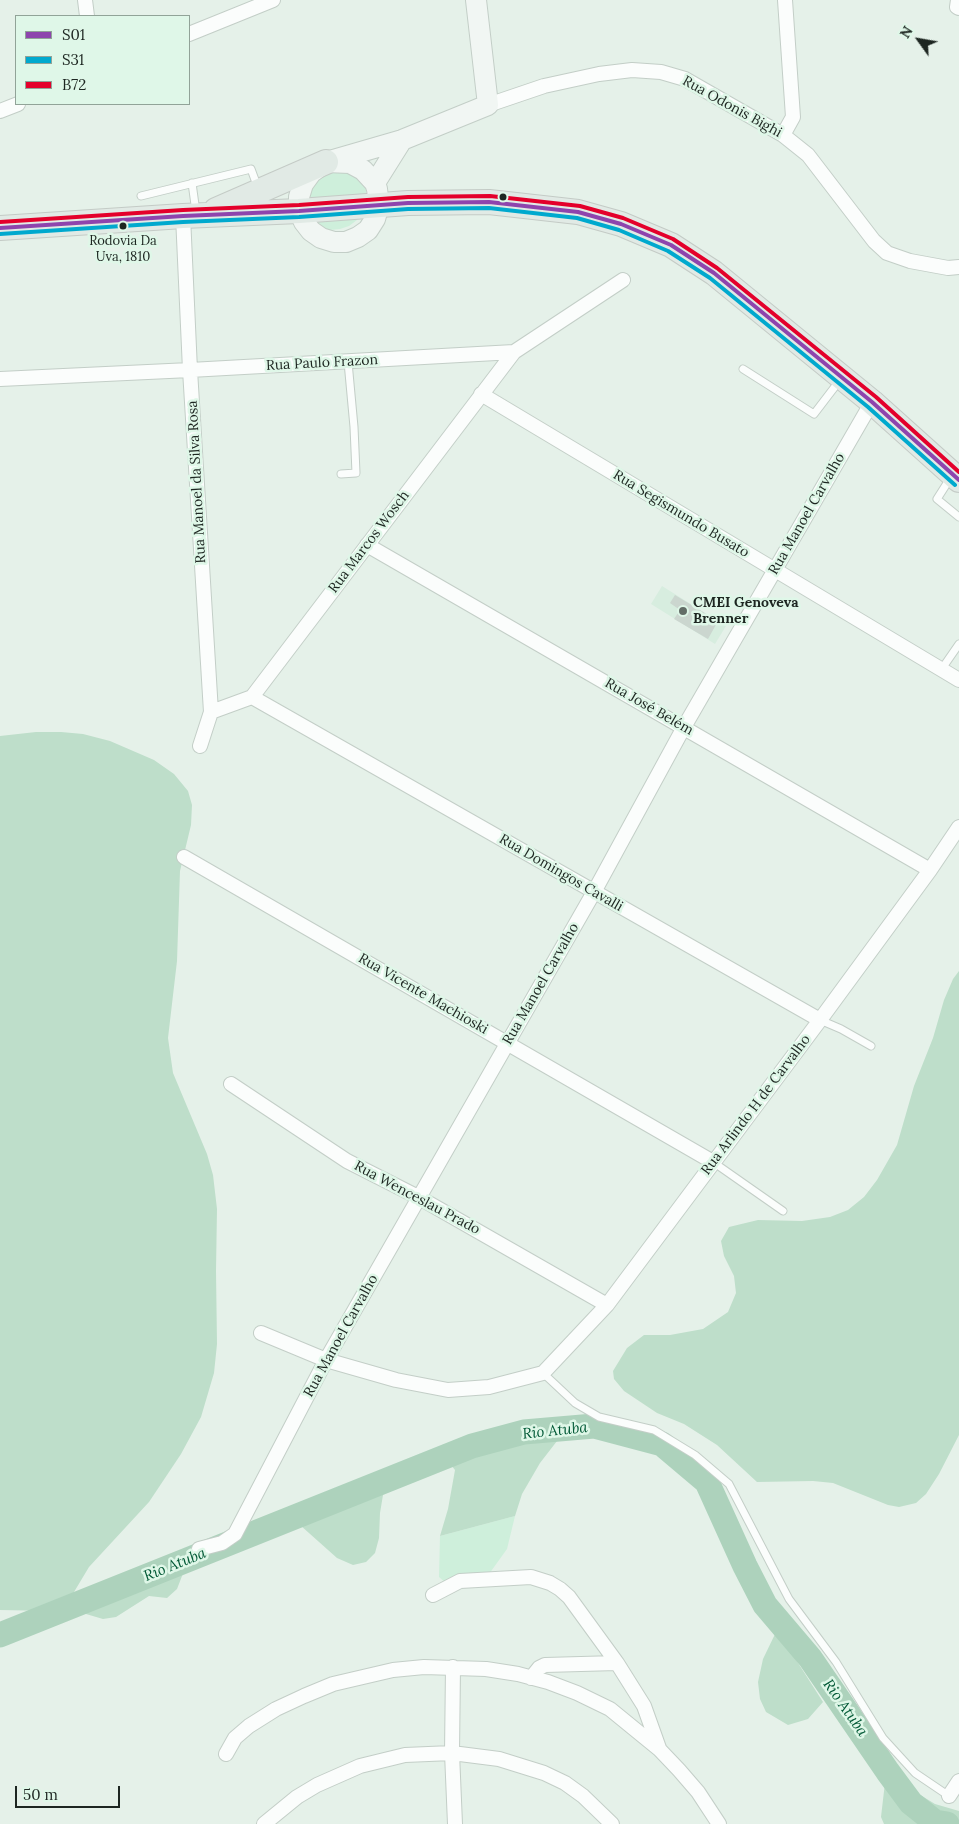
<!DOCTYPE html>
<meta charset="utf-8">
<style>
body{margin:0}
#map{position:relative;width:959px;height:1824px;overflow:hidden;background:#e5f1e9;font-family:Lora,serif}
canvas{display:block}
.legend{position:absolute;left:15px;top:15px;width:175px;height:90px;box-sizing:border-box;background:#dff7e8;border:1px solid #91a398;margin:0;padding:6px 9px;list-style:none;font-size:15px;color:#1d2621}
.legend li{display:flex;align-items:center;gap:10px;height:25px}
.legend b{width:25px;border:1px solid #91a398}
.north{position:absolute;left:894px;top:15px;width:50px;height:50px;-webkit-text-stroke:4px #dff7e8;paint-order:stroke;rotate:302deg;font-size:14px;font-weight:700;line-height:20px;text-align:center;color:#1d2621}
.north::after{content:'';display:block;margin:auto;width:18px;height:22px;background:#1d2621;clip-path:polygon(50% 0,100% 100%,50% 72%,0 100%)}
.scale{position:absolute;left:15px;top:1786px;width:105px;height:22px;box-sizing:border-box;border:2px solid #1d2621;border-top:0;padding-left:6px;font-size:15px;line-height:18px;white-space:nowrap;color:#1d2621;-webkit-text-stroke:4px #dff7e8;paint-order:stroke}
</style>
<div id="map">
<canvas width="959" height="1824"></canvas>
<ul class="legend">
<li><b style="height:6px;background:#8e44ad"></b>S01</li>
<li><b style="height:6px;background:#00a9ce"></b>S31</li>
<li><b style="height:6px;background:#e4002b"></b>B72</li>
</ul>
<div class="north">N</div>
<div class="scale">50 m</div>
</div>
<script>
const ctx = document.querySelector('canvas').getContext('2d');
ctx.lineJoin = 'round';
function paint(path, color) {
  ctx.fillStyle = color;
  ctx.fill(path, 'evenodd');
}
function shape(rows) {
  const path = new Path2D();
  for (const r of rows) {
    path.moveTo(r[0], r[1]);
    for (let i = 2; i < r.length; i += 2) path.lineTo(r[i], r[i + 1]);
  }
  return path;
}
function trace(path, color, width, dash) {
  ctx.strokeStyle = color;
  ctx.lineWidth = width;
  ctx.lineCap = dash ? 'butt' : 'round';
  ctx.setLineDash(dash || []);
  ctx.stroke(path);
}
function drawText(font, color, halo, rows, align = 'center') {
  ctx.font = font + ' Lora,serif';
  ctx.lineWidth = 5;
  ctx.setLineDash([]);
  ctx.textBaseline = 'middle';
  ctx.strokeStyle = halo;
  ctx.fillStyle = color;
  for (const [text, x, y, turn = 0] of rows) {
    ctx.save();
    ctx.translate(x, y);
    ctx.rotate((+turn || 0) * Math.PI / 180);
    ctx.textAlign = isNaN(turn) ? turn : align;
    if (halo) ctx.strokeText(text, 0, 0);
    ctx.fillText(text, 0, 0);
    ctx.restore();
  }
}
paint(shape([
 [662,586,726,626,715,644,651,604]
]), '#d7eddf');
paint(shape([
 [334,165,363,180,366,190,366,201,363,212,357,220,349,226,340,229,330,230,321,227,307,214,307,182],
 [515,1516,507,1549,484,1581,454,1590,439,1577,440,1536]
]), '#ceefdb');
paint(shape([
 [36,732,61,732,83,734,110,741,154,760,174,774,188,791,192,805,191,825,180,871,177,961,168,1038,173,1073,207,1154,213,1175,217,1209,216,1271,217,1344,214,1373,201,1417,181,1454,149,1502,89,1567,68,1602,73,1612,84,1611,187,1563,177,1589,167,1598,149,1596,116,1617,103,1619,86,1614,54,1611,0,1610,0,736],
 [959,971,959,1435,939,1474,926,1494,916,1503,899,1507,888,1505,833,1483,813,1481,757,1482,717,1445,684,1424,657,1413,624,1391,614,1379,613,1371,627,1348,644,1335,670,1335,703,1329,728,1312,736,1293,734,1276,724,1256,721,1241,729,1227,758,1220,802,1221,830,1217,848,1210,864,1197,877,1180,897,1145,914,1086,933,1038,944,1000,953,979],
 [538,1432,564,1432,540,1463,522,1494,515,1516,440,1536,448,1509,455,1470,442,1454,493,1437],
 [386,1477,380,1513,379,1538,375,1553,366,1562,353,1565,337,1558,291,1517],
 [777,1630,823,1702,808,1719,788,1725,766,1712,760,1699,758,1682,763,1659],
 [886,1774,935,1804,959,1811,959,1824,884,1824,881,1817]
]), '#bedeca');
trace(shape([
 [0,1635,472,1446,524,1432,594,1426,662,1444,707,1482,745,1566,765,1605,810,1658,888,1772,911,1803,935,1822,947,1824]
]), '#add2bc', 25);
paint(shape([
 [675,595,718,621,708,639,674,619,680,610,670,603]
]), '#cbd6cf');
const service = shape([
 [192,183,196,212],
 [141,196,251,169,258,188],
 [743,369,814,414,840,380],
 [341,474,356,473,354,427,348,362],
 [951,477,937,499,959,517],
 [941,670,959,644],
 [820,1020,841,1029,871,1046],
 [713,1162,783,1211],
 [543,1373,575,1403,599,1417,654,1430,695,1455,729,1484,789,1599,836,1662,883,1738,915,1773,949,1796]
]);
const minor = shape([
 [85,0,87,16],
 [958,0,957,7,959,8],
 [189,34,273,0],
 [488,105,544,86,599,74,632,70,661,72,685,79,783,135,808,155,874,241,887,253,910,261,948,268,959,267],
 [0,111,18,104],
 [783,135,793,117,785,0],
 [183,216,190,370,211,712,200,746],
 [0,379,190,370,514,352,623,280],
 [481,394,959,680],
 [367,545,930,870],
 [252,697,820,1020],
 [211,712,252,697,514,352],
 [184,857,713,1162],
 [231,1084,347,1161,418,1197,607,1305],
 [261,1333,326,1360,396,1380,448,1390,489,1387,543,1373,607,1305,820,1020,930,870,959,827],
 [199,1549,222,1543,235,1534,326,1360,594,892,684,727,872,402],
 [433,1595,460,1581,531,1577,550,1583,560,1589,569,1597,617,1663,644,1706,659,1748],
 [453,1667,452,1753,455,1824],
 [531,1678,539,1668,545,1665,617,1663],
 [226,1754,235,1738,249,1726,276,1709,304,1696,333,1684,393,1670,424,1667,486,1669,518,1674,548,1682,577,1693,610,1709,659,1749,679,1770,698,1792,719,1824],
 [949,1796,959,1781],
 [264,1824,297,1797,317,1785,360,1766,405,1755,452,1753,499,1759,544,1773,565,1783,583,1796,612,1824]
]);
const secondary = shape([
 [326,162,350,163,363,170,375,183,377,189,379,205,375,219,368,230,358,237,346,242,334,242,321,238,311,231,304,222,299,211,299,197,303,184,311,173,326,162,402,140,488,105,476,0],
 [375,183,402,140]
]);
const trunk = shape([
 [216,210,326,162],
 [0,228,183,216,299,211,408,203,489,202,578,212,621,224,671,245,714,273,872,402,959,480]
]);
trace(service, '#c3cec7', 9);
trace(minor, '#c3cec7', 16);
trace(secondary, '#c3cec7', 22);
trace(trunk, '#c4cbc6', 26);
trace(service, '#fbfdfc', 7);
trace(minor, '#fbfdfc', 14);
trace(secondary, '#f1f6f3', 20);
trace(trunk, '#e1eae5', 24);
trace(shape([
 [0,228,183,216,299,211,408,203,489,202,578,212,621,224,671,245,714,273,872,402,959,480]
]), '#8e44ad', 4);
trace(shape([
 [0,234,183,222,299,217,408,209,489,208,577,218,619,230,668,251,710,278,868,407,955,485]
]), '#00a9ce', 4);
trace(shape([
 [0,222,183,210,299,205,408,197,490,196,580,206,623,218,673,239,717,268,876,397,959,472]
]), '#e4002b', 4);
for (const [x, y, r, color] of [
 [503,197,4.5,"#1d2621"],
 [123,226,4.5,"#1d2621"],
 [683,611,5,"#636d67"]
]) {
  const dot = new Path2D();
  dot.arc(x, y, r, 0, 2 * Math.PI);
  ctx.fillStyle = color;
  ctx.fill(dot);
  trace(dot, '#dff7e8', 2);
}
drawText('13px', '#1d2621', '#dff7e8', [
 ["Rodovia Da",123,241],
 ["Uva, 1810",123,257]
]);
drawText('14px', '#1d2621', '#dff7e8', [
 ["Rua Odonis Bighi",732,107,29],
 ["Rua Paulo Frazon",322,363,-3],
 ["Rua Manoel da Silva Rosa",197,482,-93],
 ["Rua Segismundo Busato",681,514,31],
 ["Rua Manoel Carvalho",807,514,-60],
 ["Rua Marcos Wosch",369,542,-53],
 ["Rua José Belém",649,707,30],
 ["Rua Domingos Cavalli",561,873,30],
 ["Rua Manoel Carvalho",541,984,-60],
 ["Rua Vicente Machioski",423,994,30],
 ["Rua Arlindo H de Carvalho",756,1105,-53],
 ["Rua Wenceslau Prado",417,1198,28],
 ["Rua Manoel Carvalho",341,1336,-61]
]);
drawText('bold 14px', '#1d2621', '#dff7e8', [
 ["CMEI Genoveva",693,603],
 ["Brenner",693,619]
], 'left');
drawText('italic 15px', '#025936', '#dff7e8', [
 ["Rio Atuba",555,1431,-6],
 ["Rio Atuba",175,1565,-22],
 ["Rio Atuba",845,1708,55]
]);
</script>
